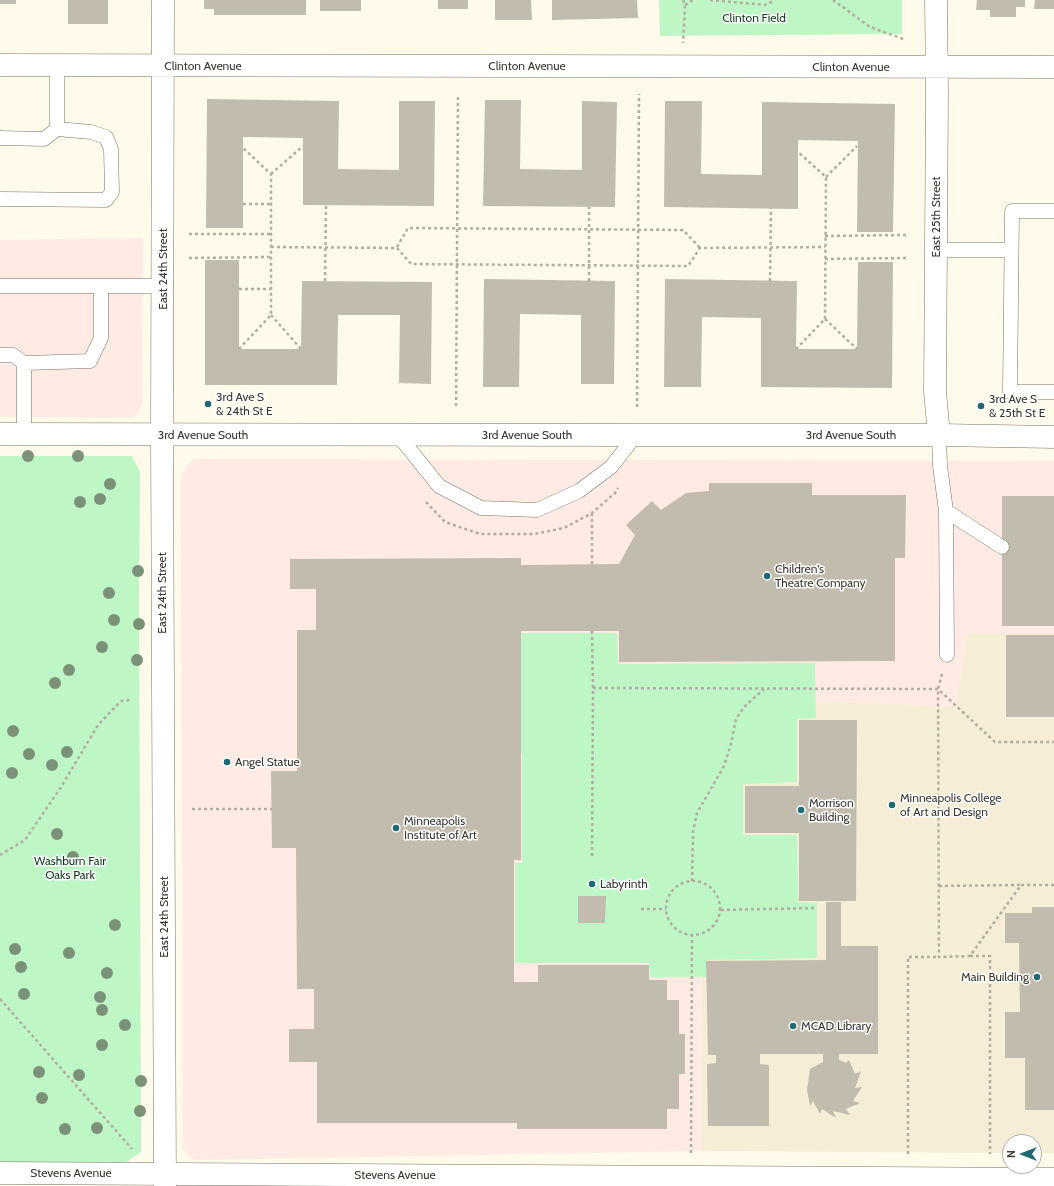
<!DOCTYPE html>
<style>
body{margin:0}
#map{position:relative;width:1054px;height:1186px;overflow:hidden;background:#fffaea;font-family:Cabin,sans-serif}
canvas{display:block}
.north{position:absolute;left:1002px;top:1134px;width:40px;height:40px;box-sizing:border-box;background:#fff;border:1px solid #b0afad;border-radius:50%;rotate:270deg;font-size:11px;font-weight:700;line-height:16px;text-align:center;color:#393731}
.north::after{content:'';display:block;margin:auto;width:14px;height:18px;background:#1f6974;clip-path:polygon(50% 0,100% 100%,50% 72%,0 100%)}
</style>
<div id="map">
<canvas width="1054" height="1186"></canvas>
<div class="north">N</div>
</div>
<script>
const ctx = document.querySelector('canvas').getContext('2d');
ctx.lineJoin = 'round';
function paint(path, color) {
  ctx.fillStyle = color;
  ctx.fill(path, 'evenodd');
}
function shape(rows) {
  const path = new Path2D();
  for (const r of rows) {
    if (r.length === 3) {
      path.moveTo(r[0] + r[2], r[1]);
      path.arc(r[0], r[1], r[2], 0, 2 * Math.PI);
      continue;
    }
    path.moveTo(r[0], r[1]);
    for (let i = 2; i < r.length; i += 2) path.lineTo(r[i], r[i + 1]);
  }
  return path;
}
function trace(path, color, width, dash) {
  ctx.strokeStyle = color;
  ctx.lineWidth = width;
  ctx.lineCap = dash ? 'butt' : 'round';
  ctx.setLineDash(dash || []);
  ctx.stroke(path);
}
function drawText(font, color, halo, rows, align = 'center') {
  ctx.font = font + ' Cabin,sans-serif';
  ctx.lineWidth = 3;
  ctx.setLineDash([]);
  ctx.textBaseline = 'middle';
  ctx.strokeStyle = halo;
  ctx.fillStyle = color;
  for (const [text, x, y, turn = 0] of rows) {
    ctx.save();
    ctx.translate(x, y);
    ctx.rotate((+turn || 0) * Math.PI / 180);
    ctx.textAlign = isNaN(turn) ? turn : align;
    if (halo) ctx.strokeText(text, 0, 0);
    ctx.fillText(text, 0, 0);
    ctx.restore();
  }
}
paint(shape([
 [143,238,142,405,138,413,132,418,0,417,0,240],
 [196,459,1054,461,1054,633,968,634,957,706,762,700,702,904,701,1151,196,1160,189,1156,183,1150,181,477,188,464]
]), '#ffebe3');
paint(shape([
 [968,633,1054,633,1054,1153,1034,1153,1034,1142,1010,1142,1010,1153,701,1151,702,904,762,700,956,706]
]), '#f5edd6');
paint(shape([
 [659,0,902,0,902,34,660,36],
 [0,456,132,456,140,472,139,597,141,1138,141,1152,125,1163,0,1162],
 [518,633,617,633,618,664,815,663,816,718,797,719,797,782,743,784,743,835,797,835,798,902,817,903,817,958,706,960,706,977,650,977,649,963,515,963,515,863,522,863,522,753,515,752]
]), '#bef6c6');
paint(shape([
 [0,0,16,0,16,4,0,4],
 [68,0,108,0,108,24,68,24],
 [204,0,306,0,306,15,214,15,214,9,204,9],
 [320,0,361,0,361,11,320,11],
 [438,0,468,0,468,9,438,9],
 [495,0,531,0,532,20,495,20],
 [552,0,637,0,638,18,552,20],
 [977,0,1025,0,1025,7,1016,7,1016,17,990,17,990,10,976,10],
 [1035,0,1054,0,1054,9,1034,9],
 [207,99,339,101,338,169,399,170,399,101,435,101,434,206,303,205,303,138,243,137,243,228,206,228],
 [485,100,521,100,520,169,582,170,582,101,617,102,615,207,483,206],
 [665,101,702,101,701,174,762,175,762,102,895,104,893,232,857,232,858,141,798,140,798,209,664,207],
 [205,260,239,260,239,349,301,349,302,281,432,282,431,384,399,383,400,315,338,315,337,385,205,385],
 [858,262,893,262,892,388,761,387,761,318,702,317,701,387,664,387,665,279,797,281,796,349,857,349],
 [484,279,615,281,614,384,581,384,581,315,520,314,519,387,483,387],
 [709,483,812,483,812,495,906,495,905,558,895,558,895,661,619,662,619,631,521,631,521,860,514,860,514,982,538,982,538,965,649,965,649,980,667,980,667,1000,679,1000,679,1034,685,1034,685,1074,679,1074,679,1109,667,1109,667,1129,517,1129,517,1123,317,1123,317,1062,289,1062,289,1029,314,1029,314,989,297,989,296,848,272,848,271,771,297,771,297,630,316,630,316,589,290,589,290,559,521,558,521,565,619,564,635,535,626,525,652,501,661,510,686,493,709,491],
 [1002,496,1054,496,1054,626,1002,626],
 [1006,635,1054,635,1054,717,1006,717],
 [799,720,857,720,856,901,799,901,799,833,745,833,745,786,799,786],
 [578,896,606,896,605,923,578,923],
 [826,902,841,902,841,946,878,946,878,1054,839,1054,839,1060,846,1063,849,1060,855,1074,861,1071,855,1088,862,1087,853,1101,860,1103,846,1109,850,1115,833,1111,836,1118,822,1109,820,1114,813,1101,810,1106,807,1090,810,1069,823,1062,823,1054,760,1054,760,1064,769,1065,769,1126,708,1126,707,1064,716,1063,716,1055,708,1055,706,961,826,960],
 [1032,907,1054,907,1054,1110,1025,1110,1025,1058,1005,1058,1005,1012,1020,1012,1019,943,1005,943,1005,913,1032,913]
]), '#c1bcad');
const service = shape([
 [0,138,44,139,57,129,57,65],
 [0,199,106,200,112,192,111,149,106,137,91,132,57,129],
 [1054,211,1012,211,1010,392,1054,392],
 [936,250,1011,250],
 [0,286,162,286],
 [0,355,13,355,24,363,24,434],
 [24,363,90,361,101,338,101,286],
 [398,435,439,486,481,508,537,510,579,491,611,467,636,435],
 [939,435,940,466,946,511,947,655],
 [946,511,1002,547]
]);
const minor = shape([
 [936,0,937,94,935,392,939,435],
 [0,65,1054,67],
 [162,435,163,0],
 [0,1173,1054,1179]
]);
const tertiary = shape([
 [0,434,636,435,939,435,1054,437],
 [162,435,165,1186]
]);
trace(service, '#767264', 15);
trace(minor, '#767264', 23);
trace(tertiary, '#767264', 23);
trace(shape([
 [683,0,685,5,683,43],
 [710,0,765,5,775,0],
 [833,0,870,27,906,40],
 [685,5,693,0],
 [271,174,303,146],
 [826,177,857,146],
 [243,204,271,204],
 [189,234,271,234],
 [825,236,906,235],
 [271,247,397,248,411,264,688,266,700,248,825,247],
 [397,247,408,228,683,230,700,248],
 [189,258,271,257],
 [825,259,906,258],
 [325,281,326,205],
 [589,281,589,207],
 [770,281,771,208],
 [239,289,271,289],
 [271,315,301,349],
 [825,319,857,349],
 [239,349,271,315,271,174,243,148],
 [796,349,825,319,826,177,798,152],
 [456,406,458,94],
 [637,407,639,94],
 [426,502,445,522,480,534,534,534,564,528,592,513,615,493,618,488],
 [592,513,592,564],
 [592,631,593,688,592,859],
 [942,674,938,689,939,957,970,956,1021,885,1054,885],
 [593,688,938,689,995,742,1054,742],
 [192,809,272,809],
 [0,855,25,840,61,787,98,725,121,701,130,700],
 [693,908,27],
 [692,881,693,831,697,813,724,766,731,744,736,719,745,706,764,689],
 [939,886,1020,885],
 [641,909,666,909],
 [721,910,816,908],
 [970,956,990,956,990,1154],
 [0,999,132,1149],
 [691,1153,692,936],
 [908,1154,908,957,939,957]
]), '#b1aea1', 2.5, [3, 3]);
trace(service, '#fff', 14);
trace(minor, '#fff', 22);
trace(tertiary, '#fff', 22);
ctx.fillStyle = '#7c9278';
for (const [x, y] of [
 [28,456],
 [78,456],
 [110,484],
 [100,499],
 [80,502],
 [138,571],
 [109,593],
 [114,620],
 [139,624],
 [102,647],
 [137,660],
 [69,670],
 [55,683],
 [13,731],
 [67,752],
 [29,754],
 [52,765],
 [12,773],
 [57,834],
 [73,857],
 [115,925],
 [15,949],
 [69,953],
 [21,967],
 [107,973],
 [24,994],
 [100,997],
 [102,1010],
 [125,1025],
 [102,1045],
 [39,1072],
 [79,1075],
 [141,1081],
 [42,1098],
 [140,1111],
 [97,1128],
 [65,1129]
]) {
  ctx.beginPath();
  ctx.arc(x, y, 6, 0, 2 * Math.PI);
  ctx.fill();
}
for (const [x, y, r, color] of [
 [208,404,4,"#1f6974"],
 [981,406,4,"#1f6974"],
 [767,576,4,"#1f6974"],
 [227,762,4,"#1f6974"],
 [892,805,4,"#1f6974"],
 [801,810,4,"#1f6974"],
 [396,828,4,"#1f6974"],
 [592,884,4,"#1f6974"],
 [1037,977,4,"#1f6974"],
 [793,1026,4,"#1f6974"]
]) {
  const dot = new Path2D();
  dot.arc(x, y, r, 0, 2 * Math.PI);
  ctx.fillStyle = color;
  ctx.fill(dot);
  trace(dot, '#fff', 1.5);
}
drawText('12px', '#103c1b', '#fff', [
 ["Clinton Field",754,18],
 ["Washburn Fair",70,861],
 ["Oaks Park",70,875]
]);
drawText('12px', '#393731', '#fff', [
 ["Clinton Avenue",203,66],
 ["Clinton Avenue",527,66],
 ["Clinton Avenue",851,67],
 ["East 25th Street",936,217,-90],
 ["East 24th Street",163,269,-90],
 ["3rd Avenue South",203,435],
 ["3rd Avenue South",527,435],
 ["3rd Avenue South",851,435],
 ["East 24th Street",162,593,-90],
 ["East 24th Street",164,917,-90],
 ["Stevens Avenue",71,1173],
 ["Stevens Avenue",395,1175]
]);
drawText('12px', '#393731', '#fff', [
 ["3rd Ave S",216,397],
 ["& 24th St E",216,411],
 ["3rd Ave S",989,399],
 ["& 25th St E",989,413],
 ["Children's",775,569],
 ["Theatre Company",775,583],
 ["Angel Statue",235,762],
 ["Minneapolis College",900,798],
 ["of Art and Design",900,812],
 ["Morrison",809,803],
 ["Building",809,817],
 ["Minneapolis",404,821],
 ["Institute of Art",404,835],
 ["Labyrinth",600,884],
 ["Main Building",1029,977,"right"],
 ["MCAD Library",801,1026]
], 'left');
</script>
